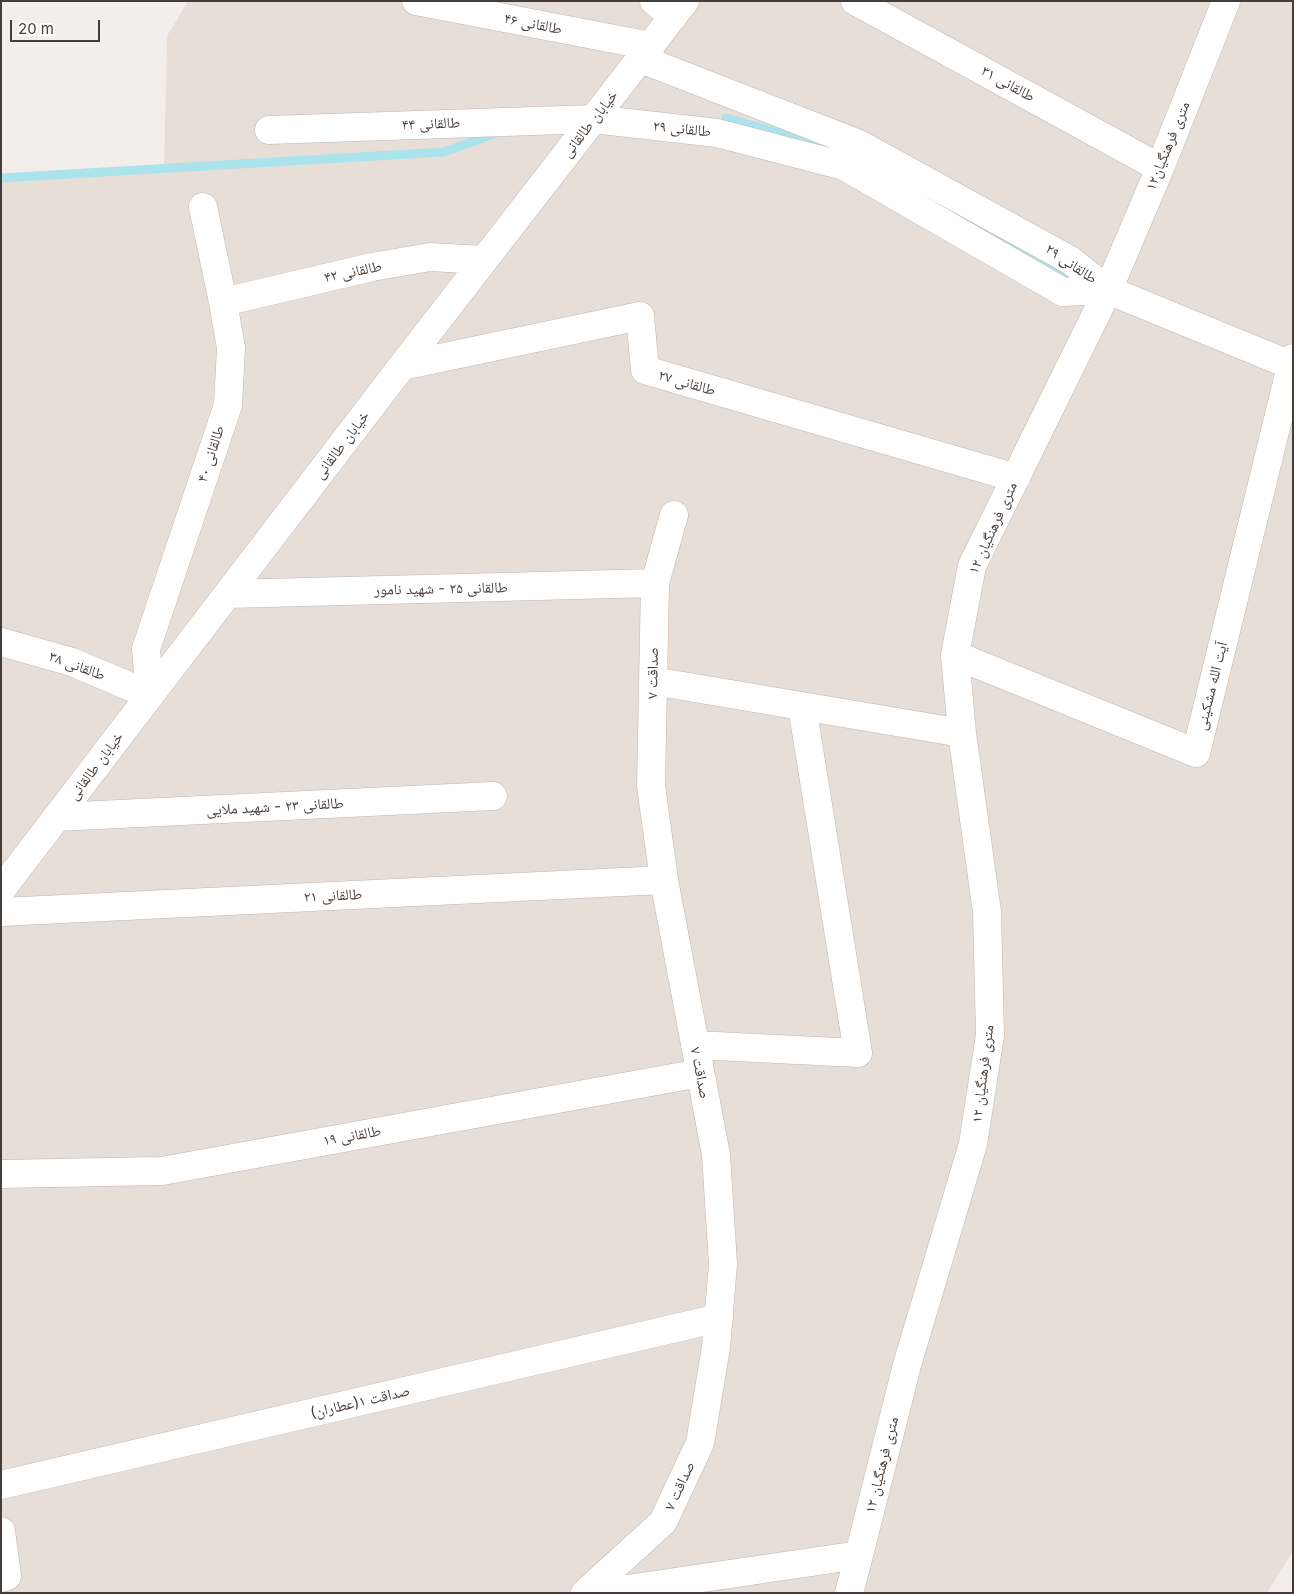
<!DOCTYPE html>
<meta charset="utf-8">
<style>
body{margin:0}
#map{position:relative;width:1294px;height:1594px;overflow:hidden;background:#f4eeea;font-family:Inter,sans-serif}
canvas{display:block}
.frame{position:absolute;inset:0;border:2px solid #473d38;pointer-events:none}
.scale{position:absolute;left:10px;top:20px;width:90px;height:22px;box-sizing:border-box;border:2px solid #473d38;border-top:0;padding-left:6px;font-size:15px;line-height:18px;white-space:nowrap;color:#473d38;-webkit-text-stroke:4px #fff;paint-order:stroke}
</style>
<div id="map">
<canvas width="1294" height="1594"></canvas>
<div class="frame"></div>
<div class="scale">20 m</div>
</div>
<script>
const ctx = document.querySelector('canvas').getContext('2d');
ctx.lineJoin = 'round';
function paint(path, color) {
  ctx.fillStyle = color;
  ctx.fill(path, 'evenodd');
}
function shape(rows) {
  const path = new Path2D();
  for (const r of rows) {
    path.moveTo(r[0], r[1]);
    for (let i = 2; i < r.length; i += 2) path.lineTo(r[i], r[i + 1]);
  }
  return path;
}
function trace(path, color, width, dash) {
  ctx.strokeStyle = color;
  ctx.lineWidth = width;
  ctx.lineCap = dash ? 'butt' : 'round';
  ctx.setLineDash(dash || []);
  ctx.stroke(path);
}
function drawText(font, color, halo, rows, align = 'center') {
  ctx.font = font + ' Inter,"Noto Naskh Arabic",sans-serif';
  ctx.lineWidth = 5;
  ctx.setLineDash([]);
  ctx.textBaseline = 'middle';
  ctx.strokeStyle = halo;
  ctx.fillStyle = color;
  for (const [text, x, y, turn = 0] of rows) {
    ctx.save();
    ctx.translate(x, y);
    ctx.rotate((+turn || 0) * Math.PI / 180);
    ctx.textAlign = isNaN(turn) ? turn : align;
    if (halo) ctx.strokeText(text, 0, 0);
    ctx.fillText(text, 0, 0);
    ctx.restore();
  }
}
paint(shape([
 [188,1,1293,1,1293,1551,1267,1593,1,1593,1,181,164,170,167,36]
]), '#e7ded8');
trace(shape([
 [726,118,843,151],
 [1,178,444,152,497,133],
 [944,206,1068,277]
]), '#aae3ec', 9);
const minor = shape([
 [416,1,651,46],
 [654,1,673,17],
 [855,1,1160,168],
 [641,59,859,144,1070,260,1108,290,1293,366],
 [269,130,593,119,717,133,844,166,1063,292,1108,290],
 [223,302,372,267,430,257,484,260],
 [402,366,640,316,645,370,1016,478],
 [228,594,655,583],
 [1,642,72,662,150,695,146,649,228,405,231,348,223,302,203,207],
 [955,655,1196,753,1293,358],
 [653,681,962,733],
 [57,817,493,796],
 [1,890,402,366,685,1],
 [1,912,664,880],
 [695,1045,858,1053,802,706],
 [1,1174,162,1171,700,1073],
 [1,1485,719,1318],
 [1,1531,7,1576,1,1578],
 [585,1593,663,1522,700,1443,716,1347,723,1264,716,1155,664,880,651,786,655,583,674,515],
 [600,1593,859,1555,907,1365,973,1144,990,1035,987,912,962,733,955,655,972,566,1108,290,1160,168,1226,1],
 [849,1593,859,1555]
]);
trace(minor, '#c2b6b0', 29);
trace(minor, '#fff', 28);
drawText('15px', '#473d38', '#fff', [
 ["طالقانی ۴۶",533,24,11],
 ["طالقانی ۳۱",1008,84,29],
 ["طالقانی ۴۴",431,124,-2],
 ["خیابان طالقانی",590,124,-52],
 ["طالقانی ۲۹",682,129,6],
 ["۱۲متری فرهنگیان",1168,146,-68],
 ["طالقانی ۲۹",1071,264,34],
 ["طالقانی ۴۲",353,272,-12],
 ["طالقانی ۲۷",687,383,16],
 ["خیابان طالقانی",342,445,-53],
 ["طالقانی ۴۰",211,454,-72],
 ["۱۲ متری فرهنگیان",993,528,-66],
 ["طالقانی ۲۵ - شهید نامور",441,589,-1],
 ["طالقانی ۳۸",77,666,20],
 ["صداقت ۷",653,673,-89],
 ["آیت الله مشکینی",1212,686,-76],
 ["خیابان طالقانی",96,766,-53],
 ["طالقانی ۲۳ - شهید ملایی",275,807,-3],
 ["طالقانی ۲۱",333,896,-3],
 ["صداقت ۷",700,1073,79],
 ["۱۲ متری فرهنگیان",983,1074,-83],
 ["طالقانی ۱۹",352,1136,-10],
 ["صداقت ۱(عطاران)",360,1402,-13],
 ["۱۲ متری فرهنگیان",882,1465,-76],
 ["صداقت ۷",680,1486,-65]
]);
</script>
